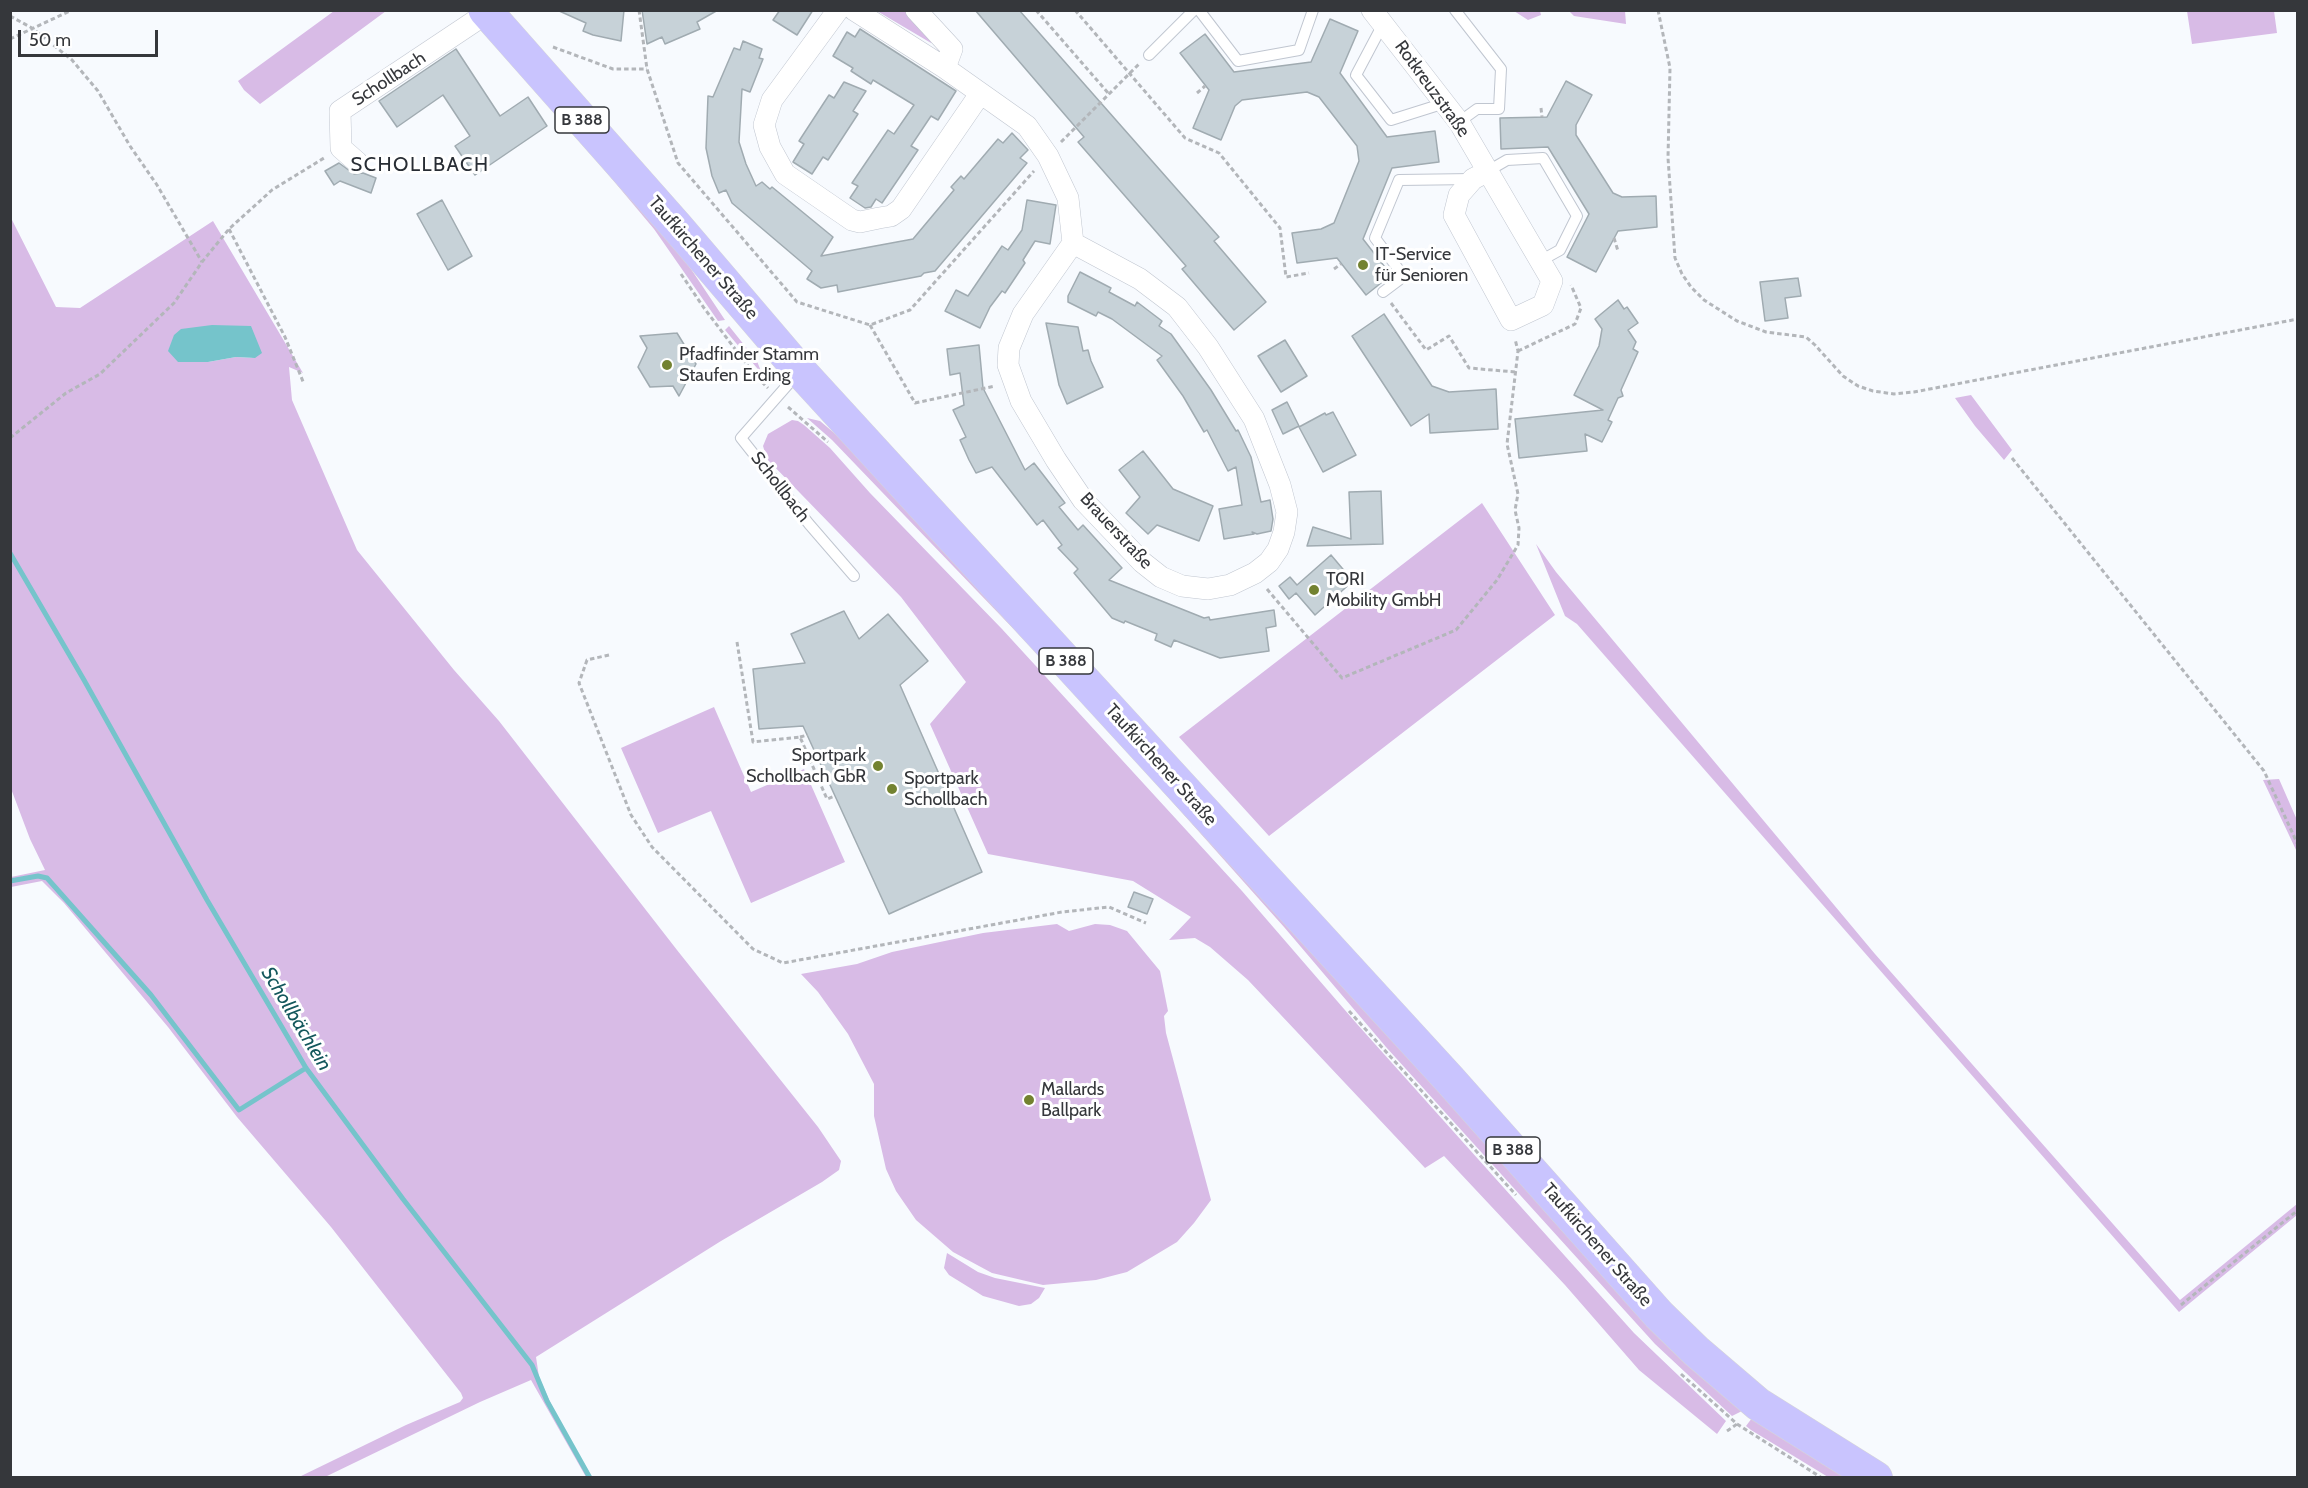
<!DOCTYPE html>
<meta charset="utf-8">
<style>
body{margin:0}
#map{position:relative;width:2308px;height:1488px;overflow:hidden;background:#f7fafe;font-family:Cabin,sans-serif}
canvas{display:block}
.frame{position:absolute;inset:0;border:12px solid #35373b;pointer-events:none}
.scale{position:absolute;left:18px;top:30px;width:140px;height:27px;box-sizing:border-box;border:3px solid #35373b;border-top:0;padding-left:8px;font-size:18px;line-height:21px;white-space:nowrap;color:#35373b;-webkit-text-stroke:4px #fff;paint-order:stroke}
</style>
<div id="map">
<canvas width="2308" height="1488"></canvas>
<div class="frame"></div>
<div class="scale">50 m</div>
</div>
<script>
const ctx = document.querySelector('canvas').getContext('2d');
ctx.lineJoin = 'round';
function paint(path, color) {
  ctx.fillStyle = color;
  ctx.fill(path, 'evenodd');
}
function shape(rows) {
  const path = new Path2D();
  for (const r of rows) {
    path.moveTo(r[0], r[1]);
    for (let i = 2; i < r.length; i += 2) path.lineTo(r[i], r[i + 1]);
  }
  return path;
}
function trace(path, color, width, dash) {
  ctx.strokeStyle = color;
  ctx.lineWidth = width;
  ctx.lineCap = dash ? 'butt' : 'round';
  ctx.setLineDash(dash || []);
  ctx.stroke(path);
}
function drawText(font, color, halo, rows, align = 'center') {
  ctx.font = font + ' Cabin,sans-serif';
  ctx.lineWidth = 6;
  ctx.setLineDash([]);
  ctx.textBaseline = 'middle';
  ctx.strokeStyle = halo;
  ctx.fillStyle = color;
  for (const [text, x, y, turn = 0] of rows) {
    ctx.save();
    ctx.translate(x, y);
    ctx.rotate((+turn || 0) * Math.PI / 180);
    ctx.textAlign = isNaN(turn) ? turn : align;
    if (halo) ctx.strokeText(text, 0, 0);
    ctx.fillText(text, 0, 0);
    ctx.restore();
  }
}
paint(shape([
 [334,11,386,11,260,104,244,90,238,81],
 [877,11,905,11,930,37,931,43],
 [1514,11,1540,11,1541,15,1528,20],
 [1569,11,1625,11,1626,24,1574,16],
 [2187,11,2274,11,2277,33,2192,44],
 [586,148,679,251,725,320,718,321,654,229],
 [10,216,56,307,80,308,213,221,303,373,289,367,292,400,357,550,454,670,499,721,677,950,818,1127,841,1161,839,1170,822,1182,721,1241,536,1357,539,1377,555,1413,592,1477,586,1477,531,1380,480,1402,325,1477,299,1477,406,1425,460,1402,463,1398,461,1393,331,1227,237,1117,168,1027,64,903,42,881,11,887,11,877,45,870,30,839,10,786],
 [174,335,255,358,236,357,208,362],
 [729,326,757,361,762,374,725,330],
 [1971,395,2012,450,2004,460,1975,426,1955,398],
 [807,418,820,421,839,437,1744,1410,1732,1416,1655,1344,1386,1047,1284,927,1076,694,832,440],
 [792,420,798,421,804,425,830,448,870,493,1002,629,1242,891,1357,1024,1634,1333,1726,1421,1717,1434,1639,1370,1565,1285,1444,1156,1425,1168,1248,980,1210,947,1195,938,1169,940,1191,917,1133,881,988,854,930,724,966,682,901,597,767,459,763,446,768,434],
 [1482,503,1555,615,1269,836,1179,737],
 [1536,544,1556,572,1875,954,2180,1300,2297,1204,2297,1215,2179,1312,1577,624,1565,616],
 [714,707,751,792,804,769,845,862,751,903,711,811,658,833,621,748],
 [2279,779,2297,820,2297,852,2263,780],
 [1057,924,1069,931,1095,924,1110,925,1127,931,1160,971,1168,1011,1164,1016,1166,1033,1211,1200,1194,1223,1177,1242,1127,1272,1096,1280,1043,1285,992,1273,953,1252,916,1220,896,1191,886,1169,874,1116,874,1084,848,1034,818,992,801,974,857,964,892,952,983,933],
 [947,1253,978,1272,995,1278,1045,1288,1039,1298,1031,1304,1019,1306,983,1296,949,1275,944,1268],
 [1752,1418,1853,1477,1828,1477,1751,1430,1746,1426]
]), '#d8bbe6');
paint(shape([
 [212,325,251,326,262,353,255,358,236,357,208,362,178,362,168,351,174,335,181,329]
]), '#75c4cb');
trace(shape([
 [10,553,84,680,207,900,306,1068,403,1199,532,1365,547,1401,590,1478],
 [10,881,38,876,47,878,151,995,239,1110,306,1068]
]), '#75c4cb', 5);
const building = shape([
 [557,10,624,10,621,41,593,35,583,31,586,23,557,10],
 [642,10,718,10,697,22,700,29,665,44,662,37,647,44,642,10],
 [780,10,813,10,797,35,773,20,780,10],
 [975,10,1019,10,1219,237,1214,241,1266,302,1234,330,1182,269,1186,266,1078,142,1084,137,975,10],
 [1330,19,1358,31,1340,73,1387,137,1435,131,1439,162,1392,168,1363,239,1391,275,1366,295,1337,258,1297,263,1292,233,1321,229,1334,223,1359,161,1357,146,1319,97,1307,92,1242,100,1235,106,1221,140,1193,128,1209,90,1180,53,1205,34,1234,72,1311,62,1330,19],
 [860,29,956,91,938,120,931,116,911,146,918,150,882,203,876,199,871,207,865,208,850,198,858,186,852,183,888,130,894,134,914,105,873,80,871,84,851,71,853,68,833,56,847,32,855,37,860,29],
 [743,41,762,49,759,58,763,59,750,92,742,89,739,142,746,164,756,186,762,182,770,189,772,187,833,237,821,256,913,239,954,190,951,187,961,176,964,179,998,139,1003,143,1012,133,1028,150,1020,158,1027,163,935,271,924,273,921,276,838,292,837,285,821,288,807,279,812,271,732,203,726,190,719,193,712,176,706,148,708,96,713,97,734,48,740,50,743,41],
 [456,49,500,116,528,97,547,126,475,175,455,146,470,136,443,95,397,127,379,101,456,49],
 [1566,81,1592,95,1576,125,1576,135,1613,193,1622,197,1656,196,1657,227,1618,231,1596,272,1567,257,1589,214,1548,147,1501,149,1500,118,1547,117,1566,81],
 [844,82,866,91,853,111,858,114,828,160,823,157,812,174,793,162,804,144,799,141,829,95,834,98,844,82],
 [339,163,354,174,363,173,376,178,371,193,340,181,334,185,325,171,339,163],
 [442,200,472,256,448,270,417,214,442,200],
 [1027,200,1056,205,1050,244,1035,241,1023,260,1025,263,1005,293,1002,291,990,307,980,328,945,311,956,290,968,296,1002,246,1008,250,1022,230,1027,200],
 [1080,272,1111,288,1109,292,1135,306,1137,302,1162,321,1159,326,1171,334,1211,390,1236,431,1238,430,1251,457,1261,502,1270,500,1273,519,1271,531,1257,534,1252,532,1254,534,1224,539,1219,509,1242,505,1236,467,1228,471,1207,430,1204,432,1183,396,1157,360,1162,356,1112,319,1098,312,1096,316,1068,302,1068,296,1080,272],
 [1798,278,1801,296,1785,298,1788,318,1765,321,1760,282,1798,278],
 [1618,300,1624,309,1627,307,1638,323,1628,330,1636,342,1633,349,1638,352,1621,390,1623,396,1618,398,1608,420,1612,422,1602,442,1585,434,1587,451,1519,458,1515,419,1603,410,1574,395,1599,346,1602,329,1595,319,1618,300],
 [1384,314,1432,386,1449,392,1496,389,1498,429,1430,433,1429,414,1411,426,1352,336,1384,314],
 [1046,323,1078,327,1083,351,1088,350,1091,361,1103,387,1067,404,1059,385,1046,323],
 [677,333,696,364,679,396,673,386,650,387,638,367,647,348,640,336,677,333],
 [1285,340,1307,376,1281,392,1258,356,1285,340],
 [979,345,983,388,1025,470,1034,463,1065,503,1059,507,1078,530,1083,525,1122,568,1109,580,1204,618,1209,617,1210,620,1274,610,1276,626,1266,628,1269,651,1220,658,1174,640,1171,647,1155,640,1157,634,1125,621,1124,623,1112,618,1074,573,1078,569,1058,548,1062,545,1043,520,1037,525,992,467,976,473,969,460,960,440,966,437,953,410,964,405,960,373,950,375,947,349,979,345],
 [1287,402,1299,426,1283,434,1272,410,1287,402],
 [1333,412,1356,455,1323,472,1299,427,1325,413,1326,415,1333,412],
 [1143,451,1173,489,1213,506,1199,541,1157,525,1148,534,1126,513,1140,497,1119,470,1143,451],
 [1381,491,1383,544,1307,546,1313,527,1351,539,1349,492,1381,491],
 [1331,555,1353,581,1315,615,1296,593,1289,599,1279,586,1290,577,1297,585,1331,555],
 [844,611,859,639,888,614,928,661,900,685,982,872,889,914,803,726,759,729,753,669,805,663,791,634,844,611],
 [1134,892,1153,899,1147,914,1128,907,1134,892]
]);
paint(building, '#c7d2d8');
trace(building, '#a0abb1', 1.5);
const service = shape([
 [1199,10,1238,61,1299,50,1313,10],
 [1455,10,1501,69,1499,109,1477,109,1459,122],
 [1383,24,1356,75,1391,120,1445,103],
 [1149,55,1194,10],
 [1488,171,1507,160,1543,158,1577,216,1560,250,1540,261],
 [1383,292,1399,280,1399,270,1375,238,1399,180,1473,179],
 [798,373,741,438,809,524,854,576]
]);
const minor = shape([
 [838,10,772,100,764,125,770,147,785,174,852,220,860,222,879,218,891,216,901,209,980,94],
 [854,10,945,68,1027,126,1048,156,1068,198,1073,243,1023,314,1009,348,1008,365,1021,401,1056,460,1083,500,1142,562,1161,577,1182,586,1208,589,1230,585,1255,573,1269,562,1278,549,1284,532,1287,512,1280,485,1254,419,1208,347,1177,307,1140,279,1073,243],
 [916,10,952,49,945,68],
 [1372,10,1459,122,1552,281,1543,305,1511,320,1454,215,1459,195,1473,179,1488,171],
 [357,162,341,148,340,111,487,13]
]);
const primary = shape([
 [485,10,677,227,800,371,1450,1080,1659,1315,1696,1351,1758,1404,1876,1478]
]);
trace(service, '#c0c6d0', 12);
trace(minor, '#c0c6d0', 22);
trace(primary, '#d7d7d8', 34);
trace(shape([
 [639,10,647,69,678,163,797,302,870,325,910,310,1034,171],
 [1036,10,1109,94],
 [1075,10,1185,138,1219,153,1280,228,1286,277,1309,273],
 [1658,10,1670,68,1668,158,1675,258,1682,274,1691,287,1704,300,1737,321,1766,332,1806,337,1815,345,1843,376,1858,386,1873,391,1894,394,1914,392,2298,319],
 [10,16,32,28,72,60,98,91,130,146,157,185,202,262],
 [10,39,72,10],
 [553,47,613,69,647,69],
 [1197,93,1205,86],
 [1541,108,1542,117],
 [1061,142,1139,64],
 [229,229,285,337,304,384],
 [1614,238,1618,251],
 [1334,269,1341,264],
 [681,274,704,308,754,374,768,388],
 [1391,303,1426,350,1449,336,1469,368,1515,372],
 [870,325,915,403,995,386],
 [1518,351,1575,324,1581,308,1571,285],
 [788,407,828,442],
 [10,438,66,393,100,374,174,303,202,262,229,229,272,190,324,158],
 [2012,458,2264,771,2298,845],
 [1267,589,1342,678,1456,630,1497,580,1518,545,1519,528,1515,510,1518,494,1507,444,1518,351,1515,339],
 [737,642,753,742,800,737,827,799,835,796],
 [609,655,587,660,579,683,631,815,652,847,753,949,783,963,1062,912,1109,907,1146,923],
 [800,737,808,735],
 [1349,1011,1516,1195],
 [2181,1305,2298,1210],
 [1681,1374,1737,1424,1822,1478],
 [1727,1431,1737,1424]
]), '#b3b6ba', 3, [4.5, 3]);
trace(service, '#fff', 10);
trace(minor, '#fff', 21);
trace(primary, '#c9c4fe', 33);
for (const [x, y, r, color] of [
 [1363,265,6,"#738230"],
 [667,365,6,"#738230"],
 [1314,590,6,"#738230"],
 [878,766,6,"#738230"],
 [892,789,6,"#738230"],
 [1029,1100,6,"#738230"]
]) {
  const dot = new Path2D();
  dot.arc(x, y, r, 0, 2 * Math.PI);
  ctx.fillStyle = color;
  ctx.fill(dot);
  trace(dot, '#fff', 2);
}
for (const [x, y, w] of [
 [582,120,54],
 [1066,661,54],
 [1513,1150,54]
]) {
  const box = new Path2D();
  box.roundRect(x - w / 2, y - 13, w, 26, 4.5);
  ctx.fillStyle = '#fff';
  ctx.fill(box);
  trace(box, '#35373b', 1.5);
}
drawText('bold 16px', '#35373b', null, [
 ["B 388",582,120],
 ["B 388",1066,661],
 ["B 388",1513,1150]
]);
drawText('18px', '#35373b', '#fff', [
 ["Schollbach",389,79,-33],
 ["Rotkreuzstraße",1432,89,54],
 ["Taufkirchener Straße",703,258,49],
 ["Schollbach",780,487,52],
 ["Brauerstraße",1116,531,47],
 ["Taufkirchener Straße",1161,765,48],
 ["Taufkirchener Straße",1597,1245,49]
]);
drawText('18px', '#35373b', '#fff', [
 ["IT-Service",1375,255],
 ["für Senioren",1375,276],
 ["Pfadfinder Stamm",679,355],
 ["Staufen Erding",679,376],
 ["TORI",1326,580],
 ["Mobility GmbH",1326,601],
 ["Sportpark",866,756,"right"],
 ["Schollbach GbR",866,777,"right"],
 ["Sportpark",904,779],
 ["Schollbach",904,800],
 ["Mallards",1041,1090],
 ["Ballpark",1041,1111]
], 'left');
ctx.letterSpacing = '1.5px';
drawText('20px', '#282d34', '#fff', [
 ["SCHOLLBACH",420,165]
]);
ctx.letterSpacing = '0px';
drawText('italic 20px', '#13575c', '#fff', [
 ["Schollbächlein",296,1019,59]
]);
</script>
